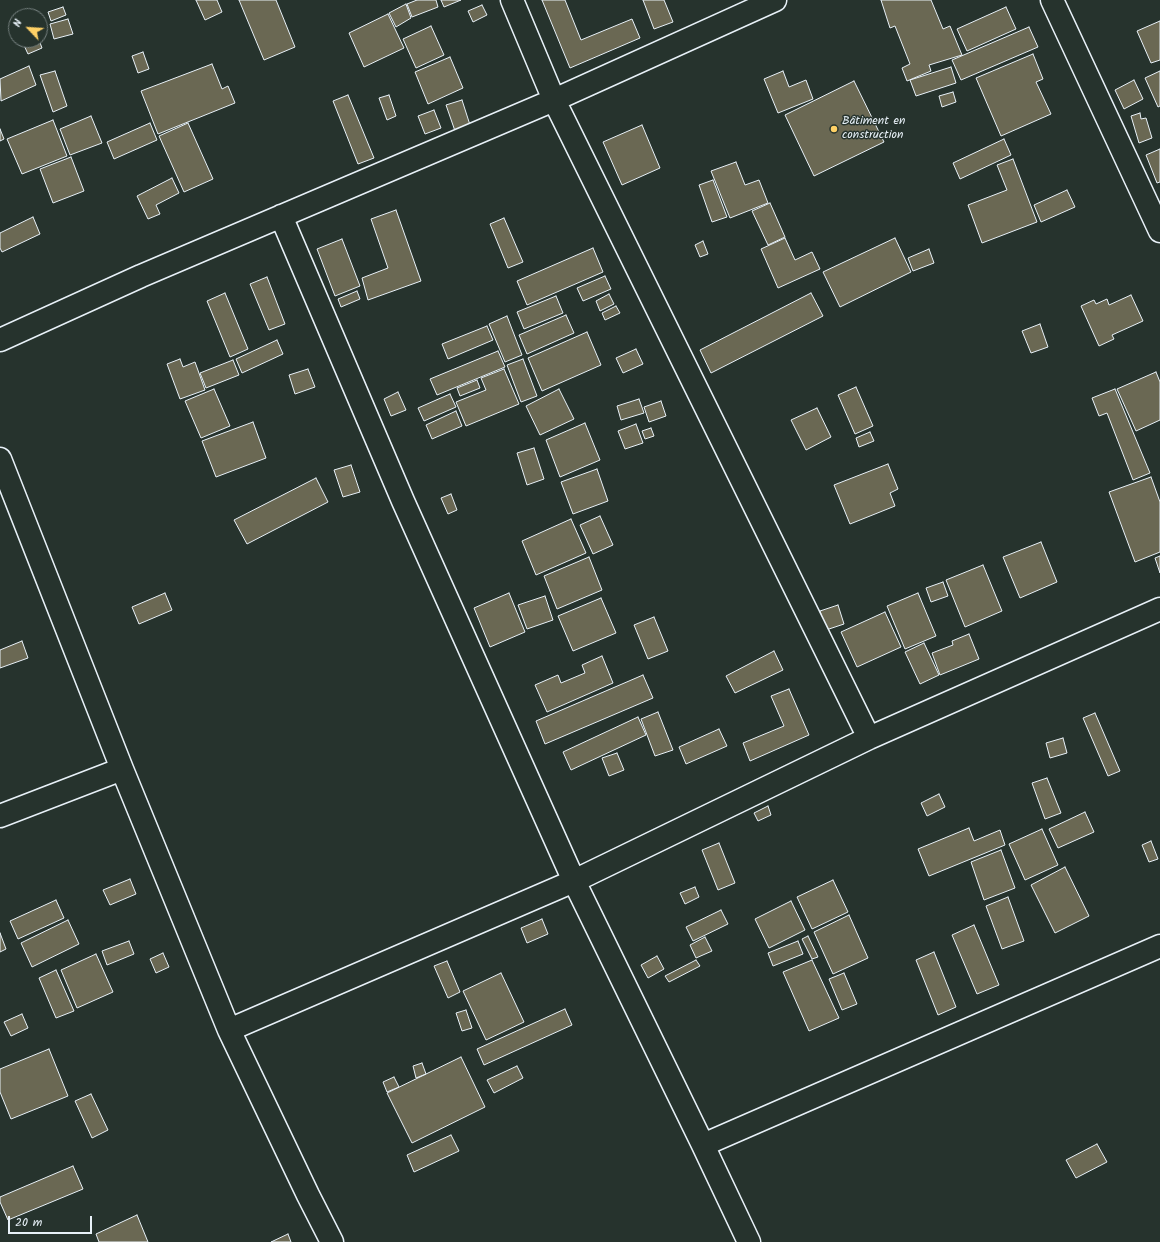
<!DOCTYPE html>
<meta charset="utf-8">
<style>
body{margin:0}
#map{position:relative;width:1160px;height:1242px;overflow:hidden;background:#26332d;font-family:Kalam,sans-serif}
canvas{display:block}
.north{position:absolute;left:8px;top:8px;width:40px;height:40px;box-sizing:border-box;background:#26332d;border:1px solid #747f7e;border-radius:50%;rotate:295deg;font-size:11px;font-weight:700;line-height:16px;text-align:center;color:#e8f1f8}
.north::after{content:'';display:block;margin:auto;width:14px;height:18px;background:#ffd166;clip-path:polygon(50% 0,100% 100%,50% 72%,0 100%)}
.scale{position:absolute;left:8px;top:1216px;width:84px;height:18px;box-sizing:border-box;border:2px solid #e8f1f8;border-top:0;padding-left:5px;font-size:12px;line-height:14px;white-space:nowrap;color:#e8f1f8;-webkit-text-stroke:3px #26332d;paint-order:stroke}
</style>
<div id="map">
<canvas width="1160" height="1242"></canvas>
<div class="north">N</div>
<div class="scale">20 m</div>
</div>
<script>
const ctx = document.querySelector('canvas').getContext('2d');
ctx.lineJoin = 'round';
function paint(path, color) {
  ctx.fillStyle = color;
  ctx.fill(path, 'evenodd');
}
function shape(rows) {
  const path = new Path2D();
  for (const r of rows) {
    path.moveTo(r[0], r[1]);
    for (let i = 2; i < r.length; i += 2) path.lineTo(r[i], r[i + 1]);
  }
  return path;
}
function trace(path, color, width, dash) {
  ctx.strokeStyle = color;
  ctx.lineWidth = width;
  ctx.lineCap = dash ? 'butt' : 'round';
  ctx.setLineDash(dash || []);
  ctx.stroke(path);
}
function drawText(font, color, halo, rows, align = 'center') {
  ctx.font = font + ' Kalam,sans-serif';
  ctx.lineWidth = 3;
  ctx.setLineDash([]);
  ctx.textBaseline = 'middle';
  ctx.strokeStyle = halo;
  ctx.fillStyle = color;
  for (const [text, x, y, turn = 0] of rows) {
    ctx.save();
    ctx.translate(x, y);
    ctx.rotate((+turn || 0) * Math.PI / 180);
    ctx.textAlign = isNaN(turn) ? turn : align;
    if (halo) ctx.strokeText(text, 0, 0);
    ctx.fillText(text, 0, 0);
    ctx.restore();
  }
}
const building = shape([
 [196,0,217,0,222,12,205,20,196,0],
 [239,0,276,0,295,47,264,60,239,0],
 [417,0,436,0,438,7,412,17,407,4,417,0],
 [441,0,461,0,444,7,441,0],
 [542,0,565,0,581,40,632,19,640,38,570,68,542,0],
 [643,0,664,0,673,22,654,29,643,0],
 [881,0,931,0,943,29,950,26,962,55,929,65,931,71,907,81,902,68,910,64,895,26,890,28,881,0],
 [406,4,411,18,396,27,389,13,406,4],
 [482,5,487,15,473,22,468,11,482,5],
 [63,7,66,15,51,21,48,12,63,7],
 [1006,7,1016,29,967,51,957,29,1006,7],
 [388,14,404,48,364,67,349,33,388,14],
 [68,19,73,34,54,39,50,24,68,19],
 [1160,21,1160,60,1151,63,1137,31,1160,21],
 [431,26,444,55,416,68,403,39,431,26],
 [1029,27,1038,47,961,80,952,60,1029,27],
 [24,40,39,40,42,48,28,54,22,41,24,40],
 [143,52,149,69,138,73,132,56,143,52],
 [1033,54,1043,79,1036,82,1051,114,1001,136,976,78,1033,54],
 [450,57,463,88,428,104,415,72,450,57],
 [212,64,222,89,228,86,235,103,158,134,141,91,212,64],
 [29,66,36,85,1,101,0,79,29,66],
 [951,67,956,83,916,96,910,80,951,67],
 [55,71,67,106,53,112,40,75,55,71],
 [783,71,789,87,806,80,813,99,778,113,764,79,783,71],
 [1160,71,1160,106,1158,107,1145,78,1160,71],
 [1134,80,1143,99,1124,109,1115,90,1134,80],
 [854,81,884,142,814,176,785,115,854,81],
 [953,92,956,102,942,107,939,96,953,92],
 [348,95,374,158,358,164,333,101,348,95],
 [389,95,396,116,387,120,379,98,389,95],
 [462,100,470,125,455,131,446,105,462,100],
 [434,110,441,128,425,134,418,116,434,110],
 [1140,113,1141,119,1146,118,1152,138,1139,143,1131,116,1140,113],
 [91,116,102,143,70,155,60,129,91,116],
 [53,120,67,156,22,174,7,139,53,120],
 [150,123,157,140,114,159,107,142,150,123],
 [188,123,213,179,184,192,159,136,188,123],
 [642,125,660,168,622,185,603,142,642,125],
 [0,129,4,139,0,141,0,129],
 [1004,139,1011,155,960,179,953,163,1004,139],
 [1160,149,1160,182,1157,183,1146,155,1160,149],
 [71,157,84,191,53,203,40,169,71,157],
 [1013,159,1037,222,982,243,968,205,1007,190,997,165,1013,159],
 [736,162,745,185,759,180,768,203,730,218,711,171,736,162],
 [172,178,179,193,156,205,160,214,148,219,137,196,172,178],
 [713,180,727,217,712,222,699,185,713,180],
 [1067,190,1075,207,1041,222,1034,205,1067,190],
 [770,203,785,237,768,245,752,211,770,203],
 [396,210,421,281,368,300,362,278,388,268,371,219,396,210],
 [33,217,40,234,2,252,0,248,0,233,33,217],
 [504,218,523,262,508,268,490,224,504,218],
 [785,238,795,260,812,252,820,269,778,288,761,249,785,238],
 [895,238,911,272,840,307,823,272,895,238],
 [342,239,360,286,335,296,317,249,342,239],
 [703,241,708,254,700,257,695,245,703,241],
 [593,248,603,272,527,305,517,281,593,248],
 [929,249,934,263,913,271,908,258,929,249],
 [605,276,611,289,583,301,577,288,605,276],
 [267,277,285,324,269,330,250,284,267,277],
 [357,291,360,299,341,307,338,299,357,291],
 [225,293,248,349,230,357,207,301,225,293],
 [811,293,823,316,711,373,700,350,811,293],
 [609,294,614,304,600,311,596,301,609,294],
 [1131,295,1143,321,1112,335,1114,339,1099,346,1081,306,1094,300,1096,304,1107,299,1109,305,1131,295],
 [556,296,563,313,524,329,517,312,556,296],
 [616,306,620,313,605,320,602,313,616,306],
 [566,315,574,333,527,354,519,335,566,315],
 [507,316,522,355,505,362,489,324,507,316],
 [1040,324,1048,347,1031,353,1022,331,1040,324],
 [487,326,493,340,448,359,442,344,487,326],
 [587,332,601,365,542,391,528,358,587,332],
 [277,340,283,354,242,373,236,359,277,340],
 [636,349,643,364,623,373,616,358,636,349],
 [498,351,505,367,437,395,430,379,498,351],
 [180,359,183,367,195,362,205,390,180,399,167,364,180,359],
 [523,359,537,396,521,402,507,365,523,359],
 [233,360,239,375,206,388,200,373,233,360],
 [308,369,315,387,295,394,289,375,308,369],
 [504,369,519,404,466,426,456,402,486,390,481,378,504,369],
 [1156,372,1160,382,1160,420,1136,431,1117,389,1156,372],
 [477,380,480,388,460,396,457,388,477,380],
 [856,387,873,426,855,434,838,395,856,387],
 [214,389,230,426,201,438,185,401,214,389],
 [559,389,574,419,540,435,526,406,559,389],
 [1115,389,1150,473,1133,480,1107,413,1099,416,1092,398,1115,389],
 [398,392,406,410,391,416,384,399,398,392],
 [450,394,456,407,424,421,418,408,450,394],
 [639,399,644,413,621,420,617,406,639,399],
 [661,401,666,416,649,422,644,407,661,401],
 [817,408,831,437,806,450,791,420,817,408],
 [456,411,462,426,432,439,426,425,456,411],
 [253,422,266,458,216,477,202,441,253,422],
 [585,423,600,460,560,477,546,440,585,423],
 [636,424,643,443,625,449,618,431,636,424],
 [651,428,654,436,645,439,642,431,651,428],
 [870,432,874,441,859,447,856,438,870,432],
 [534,448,544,479,527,485,517,453,534,448],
 [888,464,898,489,890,493,895,506,850,524,834,485,888,464],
 [351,465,360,492,343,497,334,470,351,465],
 [597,469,608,501,573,514,561,482,597,469],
 [1151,477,1160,502,1160,552,1135,562,1109,492,1151,477],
 [316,478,328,502,247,544,234,520,316,478],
 [451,494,457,510,448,514,441,498,451,494],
 [600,516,613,545,593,554,580,525,600,516],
 [571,519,586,553,536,575,522,541,571,519],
 [1041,542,1057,582,1020,598,1003,557,1041,542],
 [1160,556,1160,573,1155,558,1160,556],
 [589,557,602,590,557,609,544,576,589,557],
 [983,565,1002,611,965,627,946,580,983,565],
 [943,582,948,596,931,602,926,588,943,582],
 [165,593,172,610,139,624,132,607,165,593],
 [509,593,525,632,490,647,474,608,509,593],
 [918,593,936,636,905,649,887,606,918,593],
 [545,596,553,620,527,629,518,605,545,596],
 [601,598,616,633,573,651,558,616,601,598],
 [838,605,844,624,826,630,820,611,838,605],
 [885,612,901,647,857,667,841,632,885,612],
 [654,617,668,651,648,659,634,625,654,617],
 [969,634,979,659,940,675,932,653,953,645,952,641,969,634],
 [22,641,28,658,0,668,0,650,22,641],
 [924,643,939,675,920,684,905,652,924,643],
 [774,651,783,670,735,693,726,676,774,651],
 [602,656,613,683,547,712,535,685,558,675,561,683,585,673,582,665,602,656],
 [643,675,653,698,545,744,536,721,643,675],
 [789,689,809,735,750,761,743,743,784,726,771,696,789,689],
 [658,712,673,750,655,756,641,719,658,712],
 [1095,713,1120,771,1108,776,1083,718,1095,713],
 [638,717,646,735,571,770,563,752,638,717],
 [719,729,727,746,686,764,679,747,719,729],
 [1063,738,1067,753,1050,758,1046,743,1063,738],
 [617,753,624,770,609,776,602,758,617,753],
 [1047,778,1061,813,1045,819,1032,783,1047,778],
 [939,794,945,807,927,816,921,803,939,794],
 [768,806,771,815,758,821,754,813,768,806],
 [1085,812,1094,832,1058,848,1049,829,1085,812],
 [969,828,974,841,1000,830,1005,845,929,876,918,849,969,828],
 [1042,829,1058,865,1025,880,1009,844,1042,829],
 [1151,841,1158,859,1149,862,1142,845,1151,841],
 [719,843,735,883,718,890,702,850,719,843],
 [1001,850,1015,888,984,900,971,862,1001,850],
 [1065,867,1089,916,1055,933,1031,885,1065,867],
 [130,879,136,894,110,905,103,890,130,879],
 [833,880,848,912,812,929,797,897,833,880],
 [695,887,699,897,685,904,680,893,695,887],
 [1008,897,1024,941,1002,949,986,906,1008,897],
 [56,900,64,918,18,939,10,921,56,900],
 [791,901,805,930,769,948,755,919,791,901],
 [721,910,728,924,693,941,686,927,721,910],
 [849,915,868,958,833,974,814,932,849,915],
 [542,919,548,934,527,943,521,928,542,919],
 [68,920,79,944,32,967,21,943,68,920],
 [974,925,999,985,977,994,952,935,974,925],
 [0,933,6,949,0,952,0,933],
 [808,936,818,957,812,959,802,939,808,936],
 [705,937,712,951,696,958,690,945,705,937],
 [129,941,134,954,107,965,102,951,129,941],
 [798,941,803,954,773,966,768,953,798,941],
 [934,952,956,1007,938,1015,916,960,934,952],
 [163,953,169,967,156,973,150,959,163,953],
 [96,954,113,992,77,1008,61,970,96,954],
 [657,956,664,969,648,978,641,965,657,956],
 [696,960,700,966,669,982,665,976,696,960],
 [812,960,839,1018,809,1031,783,972,812,960],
 [447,961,460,992,448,998,434,966,447,961],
 [56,970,74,1011,56,1018,39,978,56,970],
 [501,973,524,1022,486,1040,463,991,501,973],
 [844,973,857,1004,842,1010,829,979,844,973],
 [565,1009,572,1025,484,1065,477,1049,565,1009],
 [466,1010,472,1028,462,1031,456,1013,466,1010],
 [22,1014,28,1028,11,1036,4,1022,22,1014],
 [49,1049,68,1096,11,1119,0,1092,0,1069,49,1049],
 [461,1057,485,1107,412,1143,387,1093,461,1057],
 [422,1063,426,1074,416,1078,413,1066,422,1063],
 [517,1066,523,1078,494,1093,487,1080,517,1066],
 [394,1077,399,1087,387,1092,383,1082,394,1077],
 [91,1094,108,1130,92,1138,75,1101,91,1094],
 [451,1135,459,1151,414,1172,407,1155,451,1135],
 [1097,1144,1107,1162,1076,1178,1066,1160,1097,1144],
 [73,1166,83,1189,8,1220,0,1202,0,1197,73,1166],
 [137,1215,148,1242,99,1242,96,1234,137,1215],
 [288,1234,291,1242,271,1242,288,1234]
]);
paint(building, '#6a6853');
trace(building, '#e8f1f8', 1);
const minor = shape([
 [512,0,554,100,869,738],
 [1052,0,1160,231],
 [281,216,403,501,574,881,703,1145,749,1242],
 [0,340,141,276,554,100,775,0],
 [0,459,122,769,229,1030,308,1195,332,1242],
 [0,816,122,769],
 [229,1030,574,881,869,738,1160,609],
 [703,1145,1160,946]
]);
trace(minor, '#e8f1f8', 25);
trace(minor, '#26332d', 22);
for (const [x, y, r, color] of [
 [834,129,4,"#ffd166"]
]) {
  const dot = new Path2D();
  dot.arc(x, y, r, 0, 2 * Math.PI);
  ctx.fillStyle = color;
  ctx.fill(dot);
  trace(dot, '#26332d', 1.5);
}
drawText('12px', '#e8f1f8', '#26332d', [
 ["Bâtiment en",842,122],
 ["construction",842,136]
], 'left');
</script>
